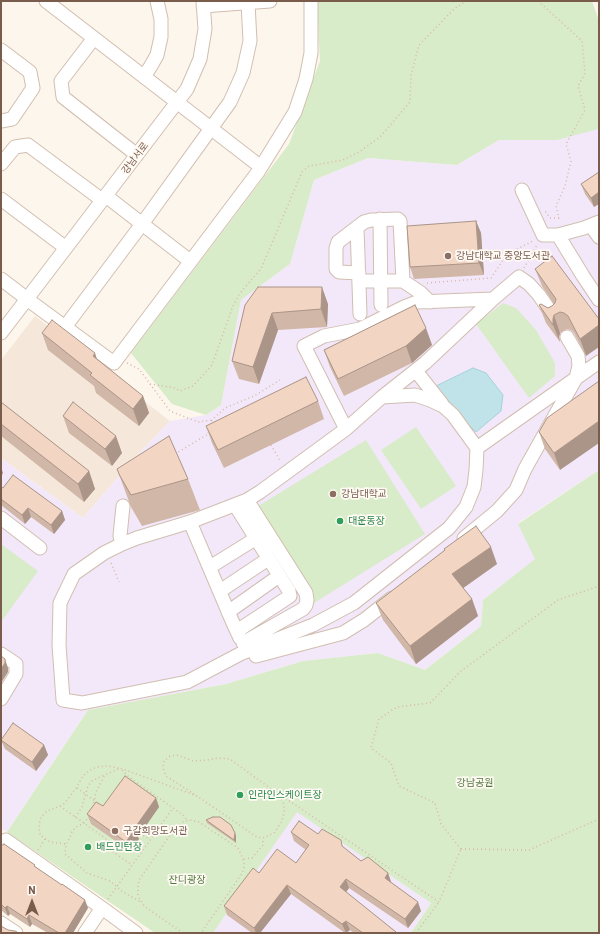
<!DOCTYPE html>
<meta charset="utf-8">
<style>
body{margin:0}
#map{position:relative;width:600px;height:934px;overflow:hidden;background:#fdf6ec;font-family:Barlow,sans-serif}
canvas{display:block}
.frame{position:absolute;inset:0;border:2px solid #7a5c4d;pointer-events:none}
.north{position:absolute;left:12px;top:882px;width:40px;height:40px;-webkit-text-stroke:3px #fffaf3;paint-order:stroke;rotate:0deg;font-size:11px;font-weight:700;line-height:16px;text-align:center;color:#7a5c4d}
.north::after{content:'';display:block;margin:auto;width:14px;height:18px;background:#7a5c4d;clip-path:polygon(50% 0,100% 100%,50% 72%,0 100%)}
</style>
<div id="map">
<canvas width="600" height="934"></canvas>
<div class="frame"></div>
<div class="north">N</div>
</div>
<script>
const ctx = document.querySelector('canvas').getContext('2d');
ctx.lineJoin = 'round';
function paint(path, color) {
  ctx.fillStyle = color;
  ctx.fill(path, 'evenodd');
}
function shape(rows) {
  const path = new Path2D();
  for (const r of rows) {
    path.moveTo(r[0], r[1]);
    for (let i = 2; i < r.length; i += 2) path.lineTo(r[i], r[i + 1]);
  }
  return path;
}
function trace(path, color, width, dash) {
  ctx.strokeStyle = color;
  ctx.lineWidth = width;
  ctx.lineCap = dash ? 'butt' : 'round';
  ctx.setLineDash(dash || []);
  ctx.stroke(path);
}
function drawText(font, color, halo, rows, align = 'center') {
  ctx.font = font + ' Barlow,"Noto Sans KR",sans-serif';
  ctx.lineWidth = 3.5;
  ctx.setLineDash([]);
  ctx.textBaseline = 'middle';
  ctx.strokeStyle = halo;
  ctx.fillStyle = color;
  for (const [text, x, y, turn = 0] of rows) {
    ctx.save();
    ctx.translate(x, y);
    ctx.rotate((+turn || 0) * Math.PI / 180);
    ctx.textAlign = isNaN(turn) ? turn : align;
    if (halo) ctx.strokeText(text, 0, 0);
    ctx.fillText(text, 0, 0);
    ctx.restore();
  }
}
paint(shape([
 [35,316,170,421,131,462,83,518,1,458,1,360]
]), '#f5e8da');
paint(shape([
 [599,111,599,470,518,523,536,559,483,600,481,626,425,670,378,653,303,661,226,684,88,710,7,832,1,828,1,458,83,518,131,462,170,421,206,415,221,405,241,300,290,264,314,180,368,158,457,165,499,140,557,140],
 [297,811,431,903,411,933,213,933]
]), '#f3e8fa');
paint(shape([
 [317,1,592,1,599,21,598,129,557,140,499,140,457,165,368,158,314,180,290,264,241,300,221,405,206,415,172,404,131,353,289,144,320,61],
 [503,303,516,308,536,330,555,363,555,376,529,398,476,324],
 [416,427,456,486,421,509,381,450],
 [366,440,425,534,314,603,255,508],
 [599,470,599,933,411,933,431,903,297,812,213,933,155,933,7,832,88,710,226,684,303,661,378,653,425,670,481,626,483,600,535,559,518,524],
 [1,544,38,571,1,622]
]), '#d8ecc9');
const water = shape([
 [473,368,486,373,503,395,501,411,476,432,468,424,436,386,473,368]
]);
paint(water, '#bfe3e8');
trace(water, '#a5d3da', 1);
const minor = shape([
 [46,1,261,167],
 [203,6,270,1],
 [94,38,61,81,63,97,137,155],
 [1,50,30,72,33,88,12,119,1,121],
 [144,77,152,64,157,55,161,37,161,19,157,1],
 [1,164,15,147,28,145,102,200],
 [522,190,543,235,558,235,584,228,599,222],
 [106,196,190,261],
 [1,199,66,248],
 [380,219,381,305],
 [591,226,599,237],
 [357,227,360,314],
 [558,235,583,276,599,300],
 [359,273,339,272,336,269,336,248,338,242,364,222,371,220,398,219,400,221,403,281,421,293,430,302],
 [1,279,35,305,114,363,258,172,295,112,306,79,311,53,311,1],
 [359,281,403,281],
 [65,327,142,224,230,102,243,73,250,41,248,3],
 [1,333,187,89,200,59,205,29,203,1],
 [416,371,442,404],
 [382,397,415,395,430,400,443,406,453,415,477,448,476,470,474,487,466,507,449,528,354,603,313,625,240,654,187,682,82,703,63,700,59,645,60,603,74,574,104,553,122,544,137,538,190,522,247,500,260,492,346,429,382,397,425,363,493,299],
 [346,429,304,346,324,336,360,329,404,307,417,302,493,299,519,277,529,284,539,295,554,317],
 [477,448,599,362],
 [235,505,289,591,290,596,237,631],
 [1,518,40,548],
 [190,522,233,623,240,638],
 [464,538,497,511,516,490,525,469,576,378,579,366,578,356,567,337],
 [122,544,120,536,123,506],
 [210,567,255,539],
 [220,591,268,559],
 [228,612,279,576],
 [243,643,303,609,306,605,307,600,306,593,247,500],
 [1,654,16,664,16,674,1,699],
 [256,656,343,633,364,620,392,598],
 [1,847,6,840,102,908],
 [1,923,16,933],
 [85,933,102,908,136,933]
]);
trace(minor, '#d1beb0', 15);
trace(shape([
 [538,1,582,41,585,73,578,86,585,110,566,144,571,161,565,186,556,206,559,218,550,218,545,211],
 [524,268,537,245],
 [427,283,491,278,507,254,533,241],
 [127,363,139,369,170,411,198,422,212,420],
 [150,384,175,388,180,391,193,386,212,365,233,306,240,293,261,269,302,172,309,166,343,160,359,152,380,137,410,102,411,75,419,45,454,9,466,1],
 [211,425,212,420,225,408,254,396,280,380],
 [271,445,281,462],
 [175,454,208,434,208,432],
 [111,563,119,582],
 [122,770,129,777,183,815,187,820],
 [77,788,95,801],
 [279,794,439,902,461,849],
 [60,806,116,846,112,851,132,865],
 [93,807,96,792,105,775,120,768,197,796,257,837,263,838,274,833,282,821,284,813,284,804,278,794,230,759,218,758,207,760,193,761,177,755,170,756,164,761,163,768,166,776,197,796],
 [89,816,84,823,76,827,72,831,70,838,66,844,65,854,87,873,110,881,123,892,141,902],
 [75,817,79,812,82,807,88,786,92,781,104,775],
 [140,833,150,840],
 [65,844,50,842,40,835,39,824,41,817,47,811,60,806,65,803,76,788,83,776,90,770,97,767,107,766,119,768],
 [461,849,441,824,435,803,399,786,391,763,371,748,379,719,397,707,430,703,461,671,558,600,599,586],
 [461,849,529,850,599,819],
 [38,850,45,839],
 [244,859,252,858,263,845,263,838],
 [108,899,173,808],
 [183,933,144,906,138,896,138,885,139,880,175,828,183,822,190,820,199,822,238,848,243,859,244,864,244,869,241,875,201,933],
 [416,933,439,902]
]), '#d9b8a5', 1.5, [1, 3]);
trace(minor, '#fff', 13);
paint(shape([
 [599,172,594,207,585,194,581,184],
 [476,221,481,233,484,275,414,279,410,267],
 [552,256,586,356,574,333,571,330,567,329,560,333,559,337,560,342,546,323,539,305,548,308,552,306,554,304,542,286,535,269],
 [328,304,327,327,278,330,259,384,239,379,232,361,245,305],
 [415,305,432,345,412,363,344,396,330,367,324,350],
 [42,333,97,359,143,396,149,413,139,426,96,393,94,386,48,350],
 [318,401,324,419,224,468,212,443,206,426],
 [1,402,89,471,95,489,84,502,1,436],
 [63,416,122,453,112,466,69,433],
 [547,418,560,470,545,449,539,432],
 [117,469,188,479,200,510,142,526,131,507],
 [1,487,62,511,65,520,54,534,31,517,25,524,1,505],
 [444,549,497,564,463,588,472,599,478,616,416,664,383,620,376,603,444,551],
 [1,740,44,745,48,755,36,771,5,749],
 [156,798,159,807,138,837,139,839,130,851,91,824,87,814,103,806],
 [206,820,235,833,236,836,236,843,207,823],
 [291,832,318,834,343,847,361,861,388,873,391,882,421,911,408,928,349,888,346,892,397,933,354,933,350,930,345,933,291,894,260,933,252,933,227,915,224,906,259,873,296,863,306,850,294,841],
 [1,846,36,867,88,908,73,933,48,933,32,924,30,927,10,914,8,916,1,910]
]), '#d1b7a8');
paint(shape([
 [599,192,599,204,594,207,591,198],
 [476,221,481,233,484,275,479,263],
 [322,287,328,304,327,327,321,309],
 [272,313,278,330,259,384,253,367],
 [554,315,560,333,559,337,560,342,553,325,553,319],
 [599,325,599,347,586,356,580,339],
 [426,328,432,345,412,363,406,346],
 [95,353,101,371,93,356],
 [143,396,149,413,139,426,133,409],
 [599,421,599,443,560,470,554,453],
 [116,436,122,453,112,466,105,449],
 [1,467,3,473,1,477],
 [89,471,95,489,84,502,78,484],
 [28,508,31,517,25,524,22,515],
 [62,511,65,520,54,534,51,525],
 [491,547,497,564,459,591,452,574],
 [472,599,478,616,416,664,410,646],
 [5,659,8,668,8,672,1,683,1,669],
 [44,745,48,755,36,771,32,762],
 [156,798,159,807,138,837,139,839,130,851,126,842,134,829],
 [235,833,236,836,236,843,234,840],
 [388,873,391,882,388,887,385,878],
 [346,879,349,888,343,896,340,887],
 [287,885,291,894,260,933,256,933,254,928],
 [85,900,88,908,73,933,65,933],
 [418,902,421,911,408,928,405,919],
 [7,906,10,914,8,916,5,908],
 [29,915,32,924,30,927,27,919],
 [346,921,350,930,346,933,342,924]
]), '#aa9588');
const building = shape([
 [599,172,599,192,591,198,581,184,599,172],
 [476,221,479,263,410,267,407,226,476,221],
 [552,256,599,319,599,325,580,339,568,316,564,313,560,312,554,315,553,319,553,325,539,305,541,304,548,308,552,306,555,303,556,299,535,269,552,256],
 [258,287,322,287,321,309,272,313,253,367,232,361,245,305,258,287],
 [415,305,426,328,406,346,338,379,324,350,415,305],
 [52,320,95,353,93,356,143,396,133,409,90,375,92,373,42,333,52,320],
 [306,377,318,401,218,450,206,426,306,377],
 [599,381,599,421,554,453,539,432,547,418,599,381],
 [1,402,89,471,78,484,1,424,1,402],
 [73,402,116,436,105,449,63,416,73,402],
 [169,436,188,479,131,495,120,476,117,469,169,436],
 [13,475,62,511,51,525,28,508,22,515,1,499,1,487,3,488,13,475],
 [476,526,491,547,452,574,472,599,410,646,376,603,445,550,444,549,476,526],
 [1,656,5,659,5,663,1,669,1,656],
 [13,723,44,745,32,762,1,740,13,723],
 [125,776,156,798,134,829,135,829,126,842,87,814,96,802,103,806,125,776],
 [213,817,220,817,231,825,235,833,234,840,206,820,213,817],
 [299,821,318,834,322,829,341,840,342,846,361,861,368,857,388,873,385,878,418,902,405,919,346,879,340,887,396,932,396,933,363,933,346,921,342,924,287,885,254,928,224,906,253,868,259,873,277,849,296,863,309,845,291,832,299,821],
 [4,844,35,865,34,866,62,885,62,884,85,900,65,933,59,933,29,915,27,919,7,906,5,908,1,904,1,846,4,844],
 [1,926,8,930,15,931,17,932,16,933,1,933,1,926]
]);
paint(building, '#f3d5c3');
trace(building, '#aa9588', 1);
for (const [x, y, r, color] of [
 [448,256,4,"#8d6e63"],
 [333,494,4,"#8d6e63"],
 [340,521,4,"#2e9e5b"],
 [240,795,4,"#2e9e5b"],
 [115,831,4,"#8d6e63"],
 [88,847,4,"#2e9e5b"]
]) {
  const dot = new Path2D();
  dot.arc(x, y, r, 0, 2 * Math.PI);
  ctx.fillStyle = color;
  ctx.fill(dot);
  trace(dot, '#fffaf3', 1.5);
}
drawText('10px', '#7a5c4d', '#fffaf3', [
 ["강남서로",135,158,-53]
]);
drawText('10px', '#785e54', '#fffaf3', [
 ["강남대학교 중앙도서관",456,256],
 ["강남대학교",341,494],
 ["구갈희망도서관",123,831]
], 'left');
drawText('10px', '#27864d', '#fffaf3', [
 ["대운동장",348,521],
 ["인라인스케이트장",248,795],
 ["배드민턴장",96,847]
], 'left');
drawText('10px', '#537a41', '#fffaf3', [
 ["강남공원",475,783],
 ["잔디광장",187,880]
]);
</script>
